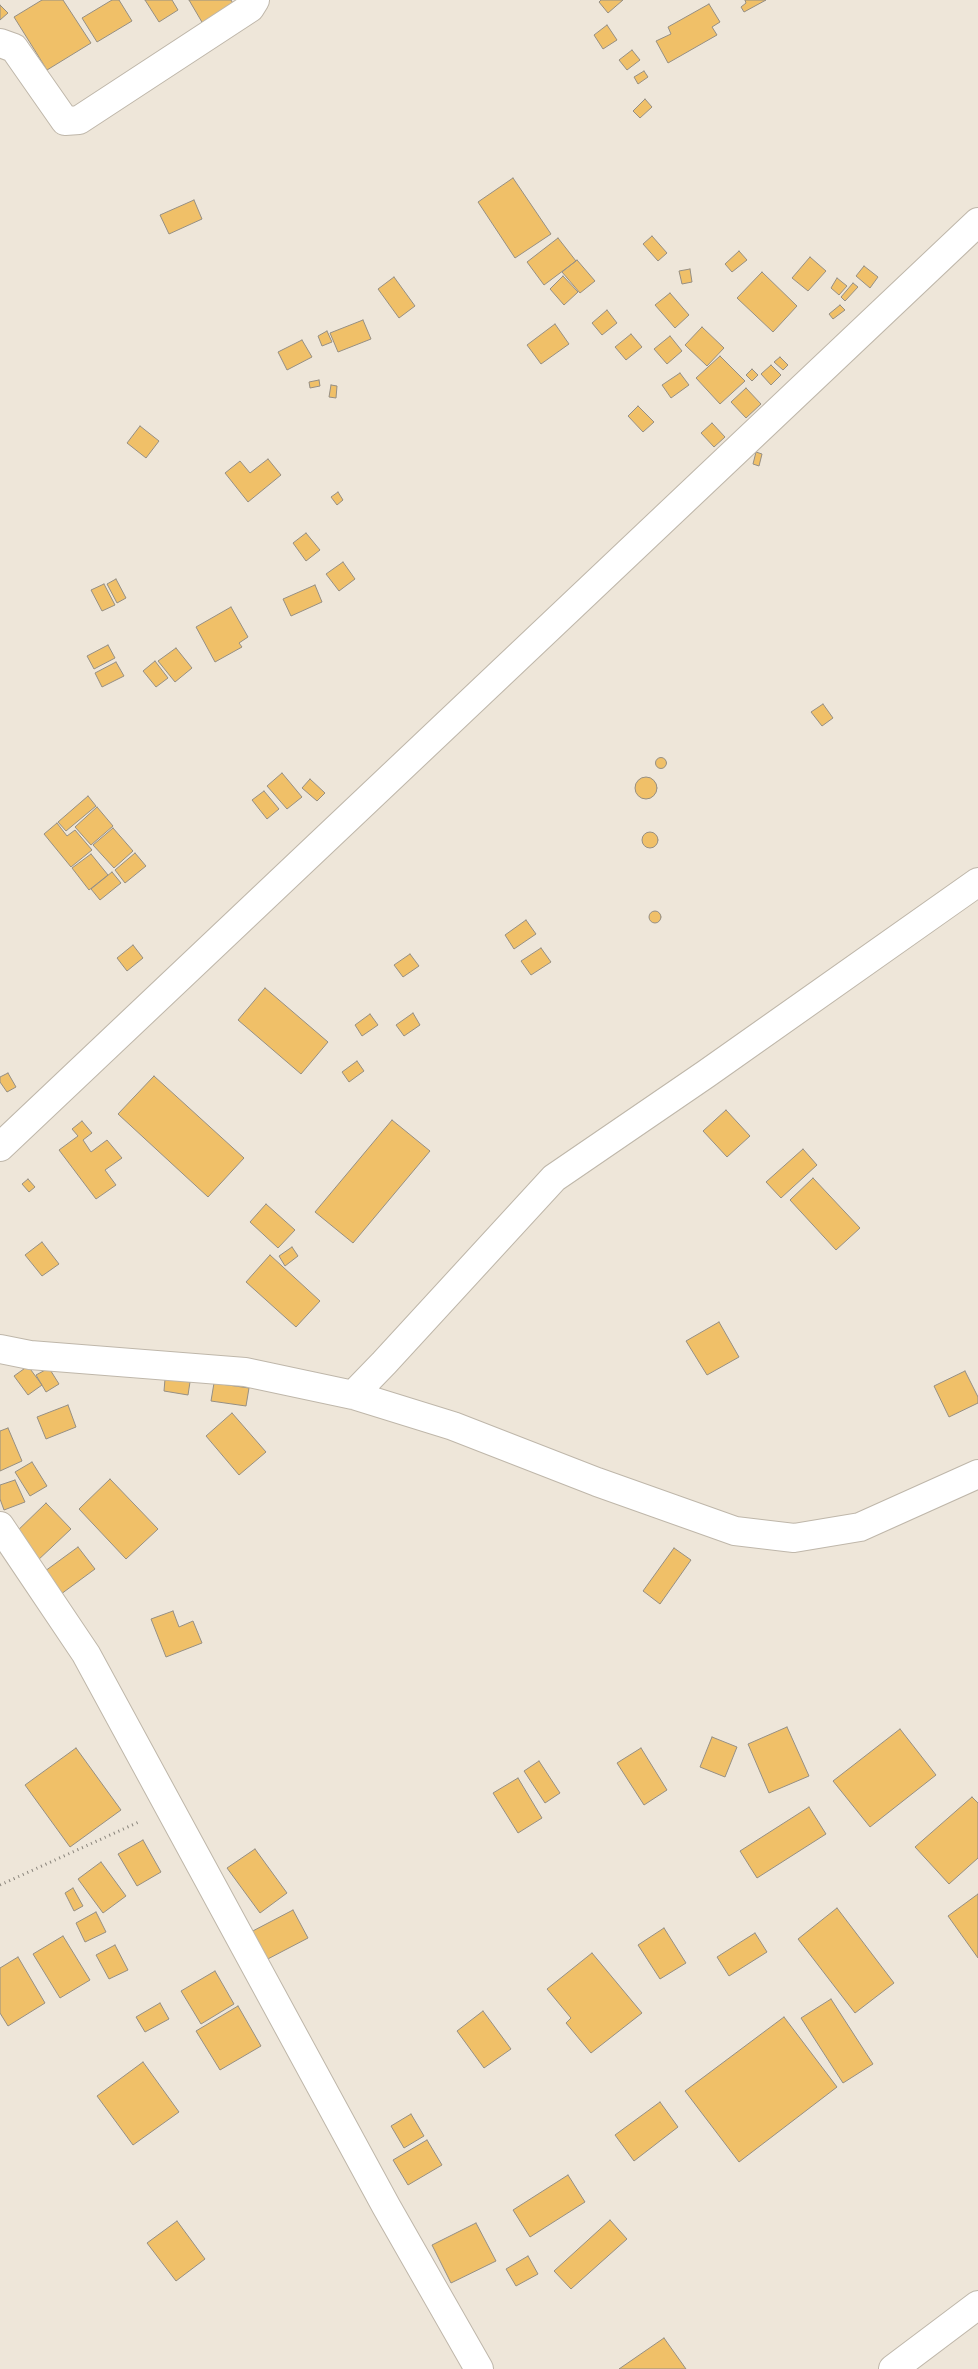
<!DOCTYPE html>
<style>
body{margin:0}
canvas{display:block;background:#eee6d9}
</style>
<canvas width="978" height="2369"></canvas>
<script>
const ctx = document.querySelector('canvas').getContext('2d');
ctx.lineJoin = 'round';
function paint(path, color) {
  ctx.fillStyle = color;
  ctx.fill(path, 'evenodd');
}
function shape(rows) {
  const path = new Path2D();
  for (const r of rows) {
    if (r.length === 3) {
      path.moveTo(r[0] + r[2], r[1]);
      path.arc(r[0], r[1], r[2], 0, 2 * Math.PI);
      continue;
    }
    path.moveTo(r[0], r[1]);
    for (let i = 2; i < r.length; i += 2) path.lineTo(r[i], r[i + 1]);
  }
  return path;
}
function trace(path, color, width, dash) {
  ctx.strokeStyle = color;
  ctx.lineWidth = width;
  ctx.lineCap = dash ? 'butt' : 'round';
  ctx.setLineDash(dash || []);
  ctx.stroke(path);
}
const building = shape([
 [42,0,63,0,91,43,47,70,14,17,42,0],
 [112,0,119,0,132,21,97,42,82,18,112,0],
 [145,0,172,0,178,10,159,22,145,0],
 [189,0,231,0,237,10,206,29,189,0],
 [601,0,623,0,608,13,599,2,601,0],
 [745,0,766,0,744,12,741,7,746,3,745,0],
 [709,4,720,22,712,27,717,35,668,63,656,41,671,34,668,27,709,4],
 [0,5,8,13,0,20,0,5],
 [607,25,617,40,603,49,594,35,607,25],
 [632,50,640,60,627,70,619,60,632,50],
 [644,71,648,77,638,84,634,77,644,71],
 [645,99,652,107,640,118,633,111,645,99],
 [513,178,551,234,515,258,478,202,513,178],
 [194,200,202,219,169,234,160,215,194,200],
 [652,236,667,253,658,261,643,244,652,236],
 [558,238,576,261,544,285,527,262,558,238],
 [739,251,747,260,732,272,725,264,739,251],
 [810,257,826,271,808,291,792,278,810,257],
 [577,260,595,281,580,293,562,272,577,260],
 [864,266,878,277,870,288,856,276,864,266],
 [690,269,692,282,682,284,679,271,690,269],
 [762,272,797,306,773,332,737,298,762,272],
 [563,276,578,292,564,305,550,289,563,276],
 [394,277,415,306,399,318,378,289,394,277],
 [837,278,847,286,839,295,831,288,837,278],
 [853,283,858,287,845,301,841,297,853,283],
 [670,293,689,315,675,328,655,305,670,293],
 [840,305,845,310,833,319,829,314,840,305],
 [607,310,617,323,602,335,592,323,607,310],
 [363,320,371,339,338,352,330,333,363,320],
 [555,324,569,344,541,364,527,345,555,324],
 [702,327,724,348,707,366,685,345,702,327],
 [327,331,332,342,322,346,318,336,327,331],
 [631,334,642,347,626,360,615,347,631,334],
 [670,336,682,351,667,364,654,349,670,336],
 [302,340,312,357,287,370,278,352,302,340],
 [720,356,745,381,720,404,696,378,720,356],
 [780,357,788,365,783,370,774,362,780,357],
 [771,365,781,375,771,385,761,374,771,365],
 [752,369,758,375,752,381,746,375,752,369],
 [680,373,689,385,671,398,662,385,680,373],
 [319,380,320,386,310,388,309,382,319,380],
 [331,385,337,386,336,398,329,397,331,385],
 [746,388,761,404,746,418,731,402,746,388],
 [638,406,654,422,643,432,628,416,638,406],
 [712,423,725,437,714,447,701,433,712,423],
 [140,426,159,441,146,458,127,443,140,426],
 [756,452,762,454,759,466,753,464,756,452],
 [268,459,281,475,248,502,225,473,240,461,250,473,268,459],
 [338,492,343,500,337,505,331,497,338,492],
 [306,533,320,550,306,561,293,543,306,533],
 [343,562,355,579,339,591,326,574,343,562],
 [116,579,126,598,117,603,107,584,116,579],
 [104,584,115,605,102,611,91,590,104,584],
 [315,585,322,602,291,616,283,599,315,585],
 [231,607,248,637,239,643,242,647,215,662,196,627,231,607],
 [108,645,115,658,94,669,87,656,108,645],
 [176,648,192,668,175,682,158,661,176,648],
 [155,661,168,678,156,687,143,671,155,661],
 [116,662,124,676,102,687,95,673,116,662],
 [823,704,833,718,822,726,811,712,823,704],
 [661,763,5.5],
 [282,773,302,797,287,809,267,786,282,773],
 [646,788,11],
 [310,779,325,793,317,801,302,788,310,779],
 [264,791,279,809,267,819,252,800,264,791],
 [88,796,96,806,66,831,58,822,88,796],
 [97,807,113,826,91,845,75,827,97,807],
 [57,823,67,836,75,830,92,850,71,867,44,834,57,823],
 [113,828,133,851,114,868,93,845,113,828],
 [650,840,8],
 [135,853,146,866,125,883,115,870,135,853],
 [91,854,108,875,89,890,72,868,91,854],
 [112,872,121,883,100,900,91,889,112,872],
 [655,917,6],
 [526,920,536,934,514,949,505,935,526,920],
 [133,945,143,958,127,971,117,958,133,945],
 [541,948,551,962,531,975,521,961,541,948],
 [410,954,419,966,403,977,394,965,410,954],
 [265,988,328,1042,301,1074,238,1020,265,988],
 [413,1013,420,1025,404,1036,396,1025,413,1013],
 [370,1014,378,1025,362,1036,355,1025,370,1014],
 [357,1061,364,1071,349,1082,342,1072,357,1061],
 [8,1073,16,1087,7,1092,0,1082,0,1077,8,1073],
 [154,1076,244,1158,208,1197,118,1114,154,1076],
 [726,1110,750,1136,727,1157,703,1131,726,1110],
 [392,1120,430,1151,353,1243,315,1212,392,1120],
 [82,1121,92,1133,83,1140,91,1152,107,1140,122,1158,105,1170,116,1185,96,1199,59,1150,78,1136,72,1129,82,1121],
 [803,1149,817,1165,781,1198,766,1182,803,1149],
 [813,1178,860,1228,836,1250,790,1200,813,1178],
 [28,1179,35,1187,29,1192,22,1184,28,1179],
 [266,1204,295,1230,278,1248,250,1222,266,1204],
 [42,1242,59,1264,42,1276,25,1255,42,1242],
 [292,1247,298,1256,285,1266,279,1256,292,1247],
 [270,1255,320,1301,296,1327,246,1282,270,1255],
 [719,1322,739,1357,707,1375,686,1341,719,1322],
 [28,1366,42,1385,28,1395,14,1376,28,1366],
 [49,1368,59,1384,46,1392,36,1375,49,1368],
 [965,1371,978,1397,978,1403,949,1417,934,1386,965,1371],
 [165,1379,190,1382,188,1395,164,1391,165,1379],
 [214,1383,249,1388,246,1406,211,1401,214,1383],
 [68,1405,76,1427,46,1439,37,1417,68,1405],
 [232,1413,266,1452,239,1475,206,1436,232,1413],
 [8,1428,22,1461,0,1471,0,1431,8,1428],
 [32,1462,47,1486,30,1496,15,1472,32,1462],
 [110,1479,158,1529,126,1559,79,1509,110,1479],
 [15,1480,25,1502,4,1510,0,1499,0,1485,15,1480],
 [46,1503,71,1529,36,1562,12,1536,46,1503],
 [78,1547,95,1569,57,1597,41,1574,78,1547],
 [674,1548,691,1560,660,1604,643,1591,674,1548],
 [173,1611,179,1627,193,1621,202,1643,166,1657,151,1619,173,1611],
 [787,1727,809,1776,769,1793,748,1744,787,1727],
 [900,1729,936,1775,870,1827,833,1781,900,1729],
 [712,1737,737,1747,725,1777,700,1767,712,1737],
 [76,1748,121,1810,70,1847,25,1785,76,1748],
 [641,1748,667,1790,644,1805,617,1763,641,1748],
 [539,1761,560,1793,545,1803,524,1771,539,1761],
 [518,1778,542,1818,518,1833,493,1793,518,1778],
 [972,1797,978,1803,978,1858,949,1884,915,1847,972,1797],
 [809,1807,826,1834,757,1878,740,1851,809,1807],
 [143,1840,161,1872,137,1886,118,1854,143,1840],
 [255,1849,287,1893,260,1913,227,1868,255,1849],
 [101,1862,126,1896,103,1913,78,1879,101,1862],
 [73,1888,83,1906,74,1911,65,1893,73,1888],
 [978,1894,978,1958,948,1916,978,1894],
 [837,1908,894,1983,855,2013,798,1939,837,1908],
 [293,1910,308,1938,262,1962,247,1934,293,1910],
 [96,1912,106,1932,85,1942,76,1923,96,1912],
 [664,1928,686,1963,660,1979,638,1945,664,1928],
 [755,1933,767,1952,729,1976,717,1957,755,1933],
 [63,1936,90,1980,60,1998,33,1954,63,1936],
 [115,1945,128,1970,109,1979,96,1955,115,1945],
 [592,1953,642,2013,591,2053,566,2023,571,2018,547,1989,592,1953],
 [18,1957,45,2003,8,2026,0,2013,0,1968,18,1957],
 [215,1971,234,2004,201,2024,181,1991,215,1971],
 [831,1999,873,2064,843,2083,801,2018,831,1999],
 [160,2003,169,2019,145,2032,136,2017,160,2003],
 [238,2006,261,2046,220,2070,196,2031,238,2006],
 [483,2011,511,2049,484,2068,457,2031,483,2011],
 [784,2017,837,2087,739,2162,685,2091,784,2017],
 [143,2062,179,2112,133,2145,97,2096,143,2062],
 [660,2102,678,2127,634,2161,615,2135,660,2102],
 [411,2114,424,2136,404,2148,391,2126,411,2114],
 [427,2140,442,2165,408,2185,393,2160,427,2140],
 [568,2175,585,2202,530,2237,513,2210,568,2175],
 [610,2220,627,2239,571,2289,554,2271,610,2220],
 [177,2221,205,2259,176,2281,147,2243,177,2221],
 [476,2223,496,2261,451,2283,432,2245,476,2223],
 [528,2256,538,2274,516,2286,506,2269,528,2256],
 [664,2338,686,2369,619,2369,664,2338]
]);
paint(building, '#f0c068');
trace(building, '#968f83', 1);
const street = shape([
 [0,43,14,48,65,121,79,120,250,8,255,0],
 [0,1147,978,222],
 [0,1349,30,1355,245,1372,353,1395,453,1426,597,1482,735,1531,794,1538,860,1527,978,1474],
 [353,1395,384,1363,554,1178,706,1074,978,882],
 [0,1526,86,1654,386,2206,479,2369],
 [893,2369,978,2305]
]);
trace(street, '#bfb7aa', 30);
trace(shape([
 [0,1885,141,1821]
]), '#89847b', 3, [1, 4]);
trace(street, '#fff', 28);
</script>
